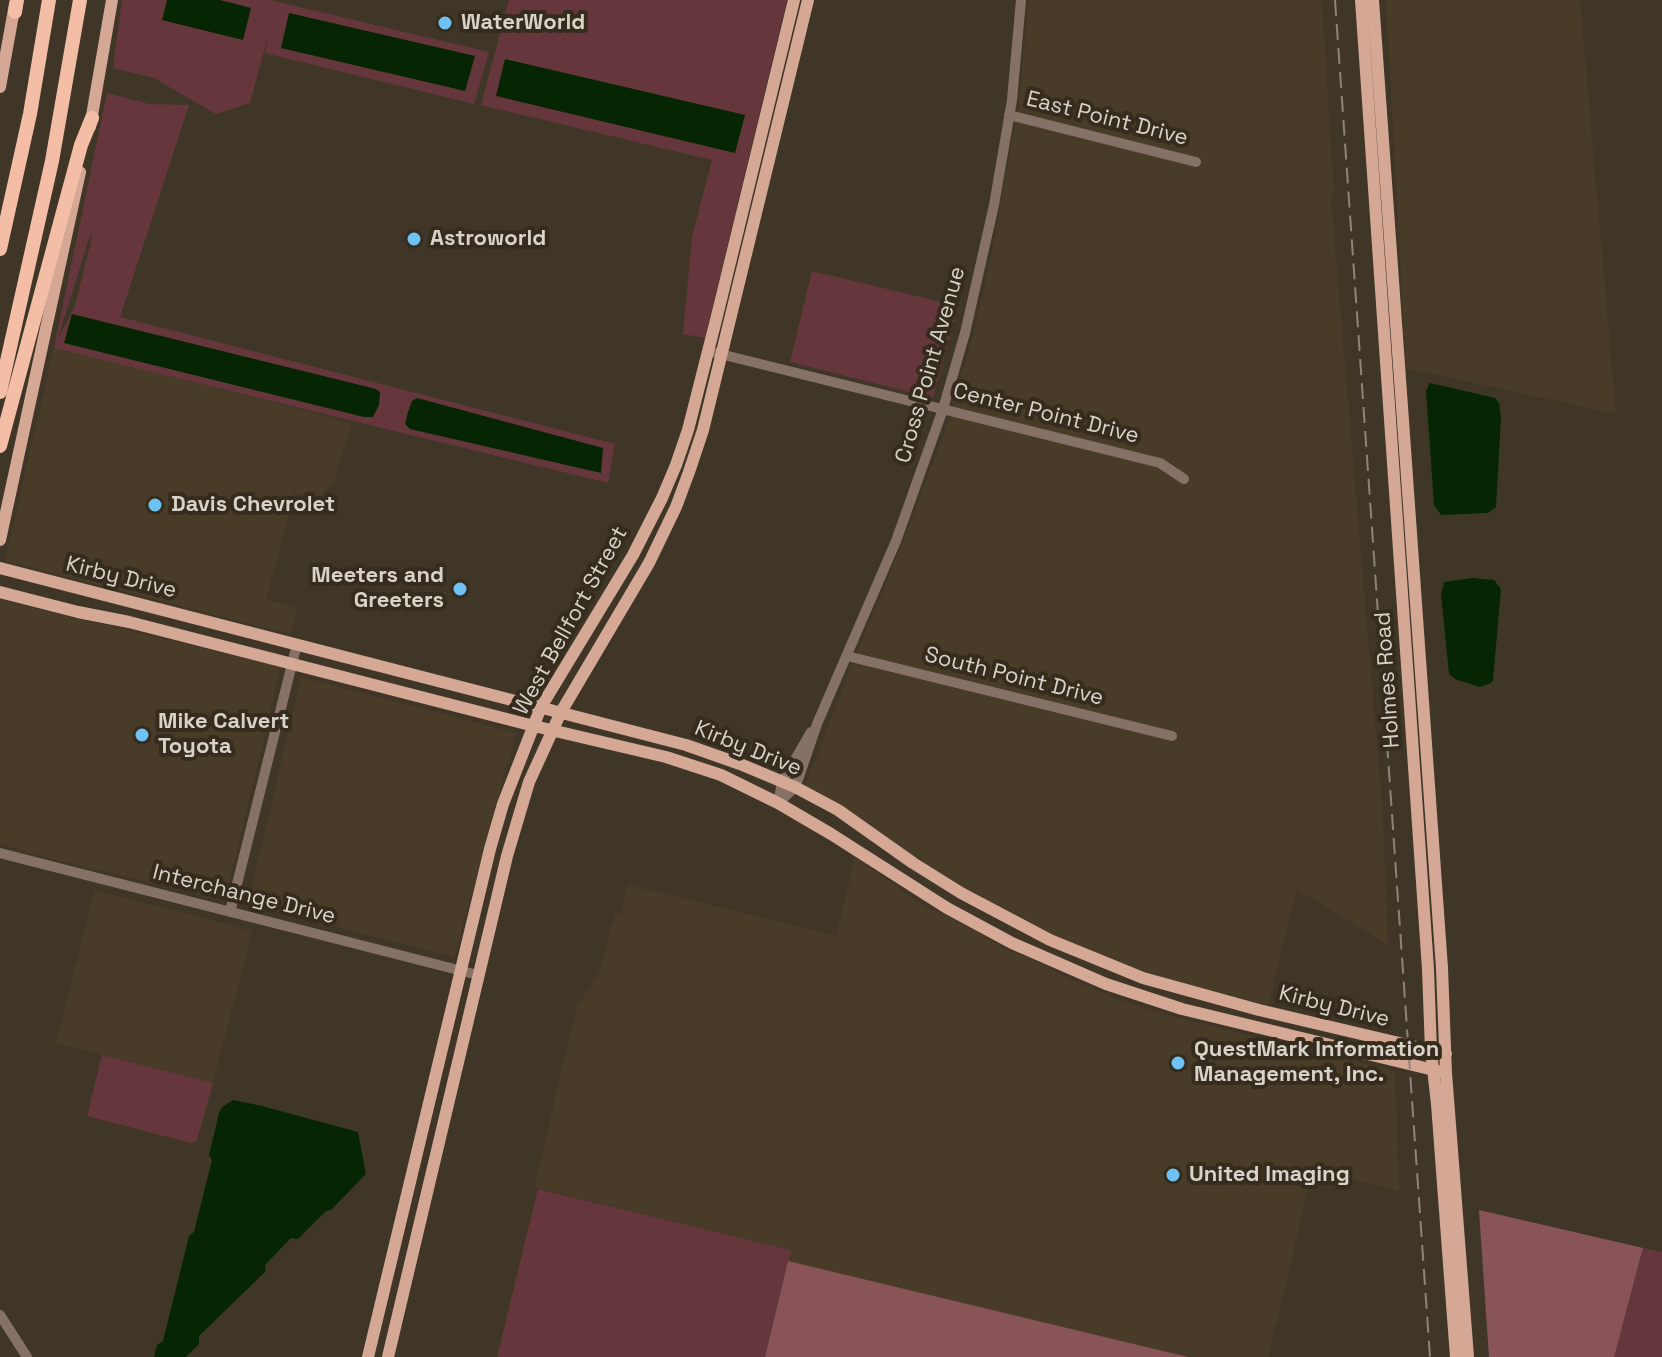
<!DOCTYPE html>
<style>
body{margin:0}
canvas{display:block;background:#3f3628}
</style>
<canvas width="1662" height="1357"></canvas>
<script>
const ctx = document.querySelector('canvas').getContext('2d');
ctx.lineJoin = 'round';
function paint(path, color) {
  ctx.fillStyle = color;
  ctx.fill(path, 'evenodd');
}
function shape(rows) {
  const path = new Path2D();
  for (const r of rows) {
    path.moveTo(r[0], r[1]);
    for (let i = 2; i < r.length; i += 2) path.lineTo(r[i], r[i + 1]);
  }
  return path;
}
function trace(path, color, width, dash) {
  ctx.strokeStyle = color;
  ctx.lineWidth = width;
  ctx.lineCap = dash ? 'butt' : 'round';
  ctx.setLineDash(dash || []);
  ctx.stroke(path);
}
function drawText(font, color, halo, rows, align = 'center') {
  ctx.font = font + ' "Space Grotesk",sans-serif';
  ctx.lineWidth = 8;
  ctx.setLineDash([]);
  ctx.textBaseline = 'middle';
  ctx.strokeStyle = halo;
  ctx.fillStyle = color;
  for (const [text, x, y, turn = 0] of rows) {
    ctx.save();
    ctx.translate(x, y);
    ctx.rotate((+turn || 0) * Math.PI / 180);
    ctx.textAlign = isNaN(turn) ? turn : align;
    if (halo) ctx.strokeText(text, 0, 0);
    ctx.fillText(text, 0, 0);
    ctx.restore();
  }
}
paint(shape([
 [1029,0,1322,0,1334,193,1331,197,1383,816,1388,945,1297,889,1268,1005,1182,983,1121,964,1043,931,929,869,805,786,850,669,899,552,948,423,974,332,992,252,1019,101],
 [1386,0,1580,0,1616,414,1406,368],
 [54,348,70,352,73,351,351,423,335,480,319,499,294,493,266,600,297,608,290,634,5,561],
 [0,600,281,667,225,900,31,854,0,843],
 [301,677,516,733,454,957,248,904],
 [855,858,923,905,971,928,1003,948,1032,959,1064,976,1112,997,1170,1016,1395,1071,1399,1191,1313,1170,1268,1357,1188,1357,788,1261,790,1250,534,1187,577,1006,599,973,615,913,621,914,628,885,836,936],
 [95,890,252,931,213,1083,56,1043]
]), '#483b27');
paint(shape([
 [122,0,270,0,489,52,474,104,265,53,269,32,250,103,216,114,154,78,113,68],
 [509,0,787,0,705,338,683,334,692,237,712,160,481,105],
 [107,93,149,104,189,105,120,317,615,444,608,483,54,348],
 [92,229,91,242,75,306,57,341],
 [812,271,958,306,933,398,790,362],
 [102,1055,213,1083,197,1140,191,1143,87,1116],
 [538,1189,791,1250,765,1357,497,1357],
 [1643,1248,1662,1252,1662,1357,1614,1357]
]), '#65373c');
paint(shape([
 [1479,1210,1643,1248,1614,1357,1489,1357],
 [788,1261,1188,1357,765,1357]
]), '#885458');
paint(shape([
 [167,0,220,0,251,8,243,40,162,20],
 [289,13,475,56,465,91,281,48],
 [505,59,745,115,735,153,496,96],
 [72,314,376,389,380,392,379,405,373,417,364,417,64,343],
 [1430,383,1495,398,1499,403,1501,417,1496,507,1488,513,1441,515,1434,505,1426,391],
 [417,398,603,448,601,473,410,429,405,424,408,412,412,401],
 [1472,578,1494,580,1501,589,1493,680,1491,683,1480,687,1455,679,1449,674,1441,594,1444,582],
 [233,1100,262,1106,358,1132,366,1174,331,1210,326,1211,298,1239,291,1238,265,1265,266,1271,199,1336,199,1344,186,1357,154,1357,157,1345,163,1341,189,1236,194,1232,212,1160,209,1155,219,1113,222,1107]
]), '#052503');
trace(shape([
 [1009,115,1196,162],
 [708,351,1160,463,1184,479],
 [847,656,1172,736],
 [778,803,795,787,799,777,817,724,896,541,943,409,965,333,994,205,1012,100,1021,0],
 [778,803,782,782,811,732],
 [0,853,478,975],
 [230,912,297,644],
 [0,1315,27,1357]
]), '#867167', 10);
trace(shape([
 [1361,0,1428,969,1431,1051,1437,1104,1456,1357],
 [1373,0,1442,968,1446,1073,1468,1357],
 [0,87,15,4],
 [90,127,112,0],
 [0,540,80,172],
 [0,568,686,745,740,764,795,787,838,810,913,863,961,893,1050,940,1143,978,1259,1010,1446,1054],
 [0,592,78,612,129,622,534,726,666,757,721,775,778,803,831,834,947,908,1012,943,1106,984,1182,1009,1446,1073],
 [368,1357,490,849,503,804,541,707,633,555,662,498,676,465,688,430,716,320,794,0],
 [388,1357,507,856,529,782,561,712,649,563,676,507,689,472,703,430,808,0]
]), '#d4a894', 12);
trace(shape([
 [15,12,17,0],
 [0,249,30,114,49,0],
 [0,392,52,161,80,0],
 [0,446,81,145,92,118]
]), '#f3bea5', 14);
trace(shape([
 [1335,0,1430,1357]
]), '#8c8479', 2, [16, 8]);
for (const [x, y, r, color] of [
 [445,23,8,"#6fc2f4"],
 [414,239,8,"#6fc2f4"],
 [155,505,8,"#6fc2f4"],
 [460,589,8,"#6fc2f4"],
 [142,735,8,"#6fc2f4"],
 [1178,1063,8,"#6fc2f4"],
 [1173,1175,8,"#6fc2f4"]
]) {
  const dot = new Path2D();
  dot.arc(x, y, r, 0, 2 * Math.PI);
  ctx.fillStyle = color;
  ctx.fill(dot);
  trace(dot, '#352c1e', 3);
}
drawText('bold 22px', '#d8d2c9', '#352c1e', [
 ["WaterWorld",461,23],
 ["Astroworld",430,239],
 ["Davis Chevrolet",171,505],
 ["Meeters and",444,576,"right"],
 ["Greeters",444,601,"right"],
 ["Mike Calvert",158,722],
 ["Toyota",158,747],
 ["QuestMark Information",1194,1050],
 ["Management, Inc.",1194,1075],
 ["United Imaging",1189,1175]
], 'left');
drawText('22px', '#d8d2c9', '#352c1e', [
 ["East Point Drive",1107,119,14],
 ["Cross Point Avenue",931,365,-74],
 ["Center Point Drive",1046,414,14],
 ["Kirby Drive",121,578,14],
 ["West Bellfort Street",571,621,-61],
 ["South Point Drive",1014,677,14],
 ["Holmes Road",1388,680,-94],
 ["Kirby Drive",748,749,22],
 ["Interchange Drive",244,895,14],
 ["Kirby Drive",1334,1007,14]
]);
</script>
